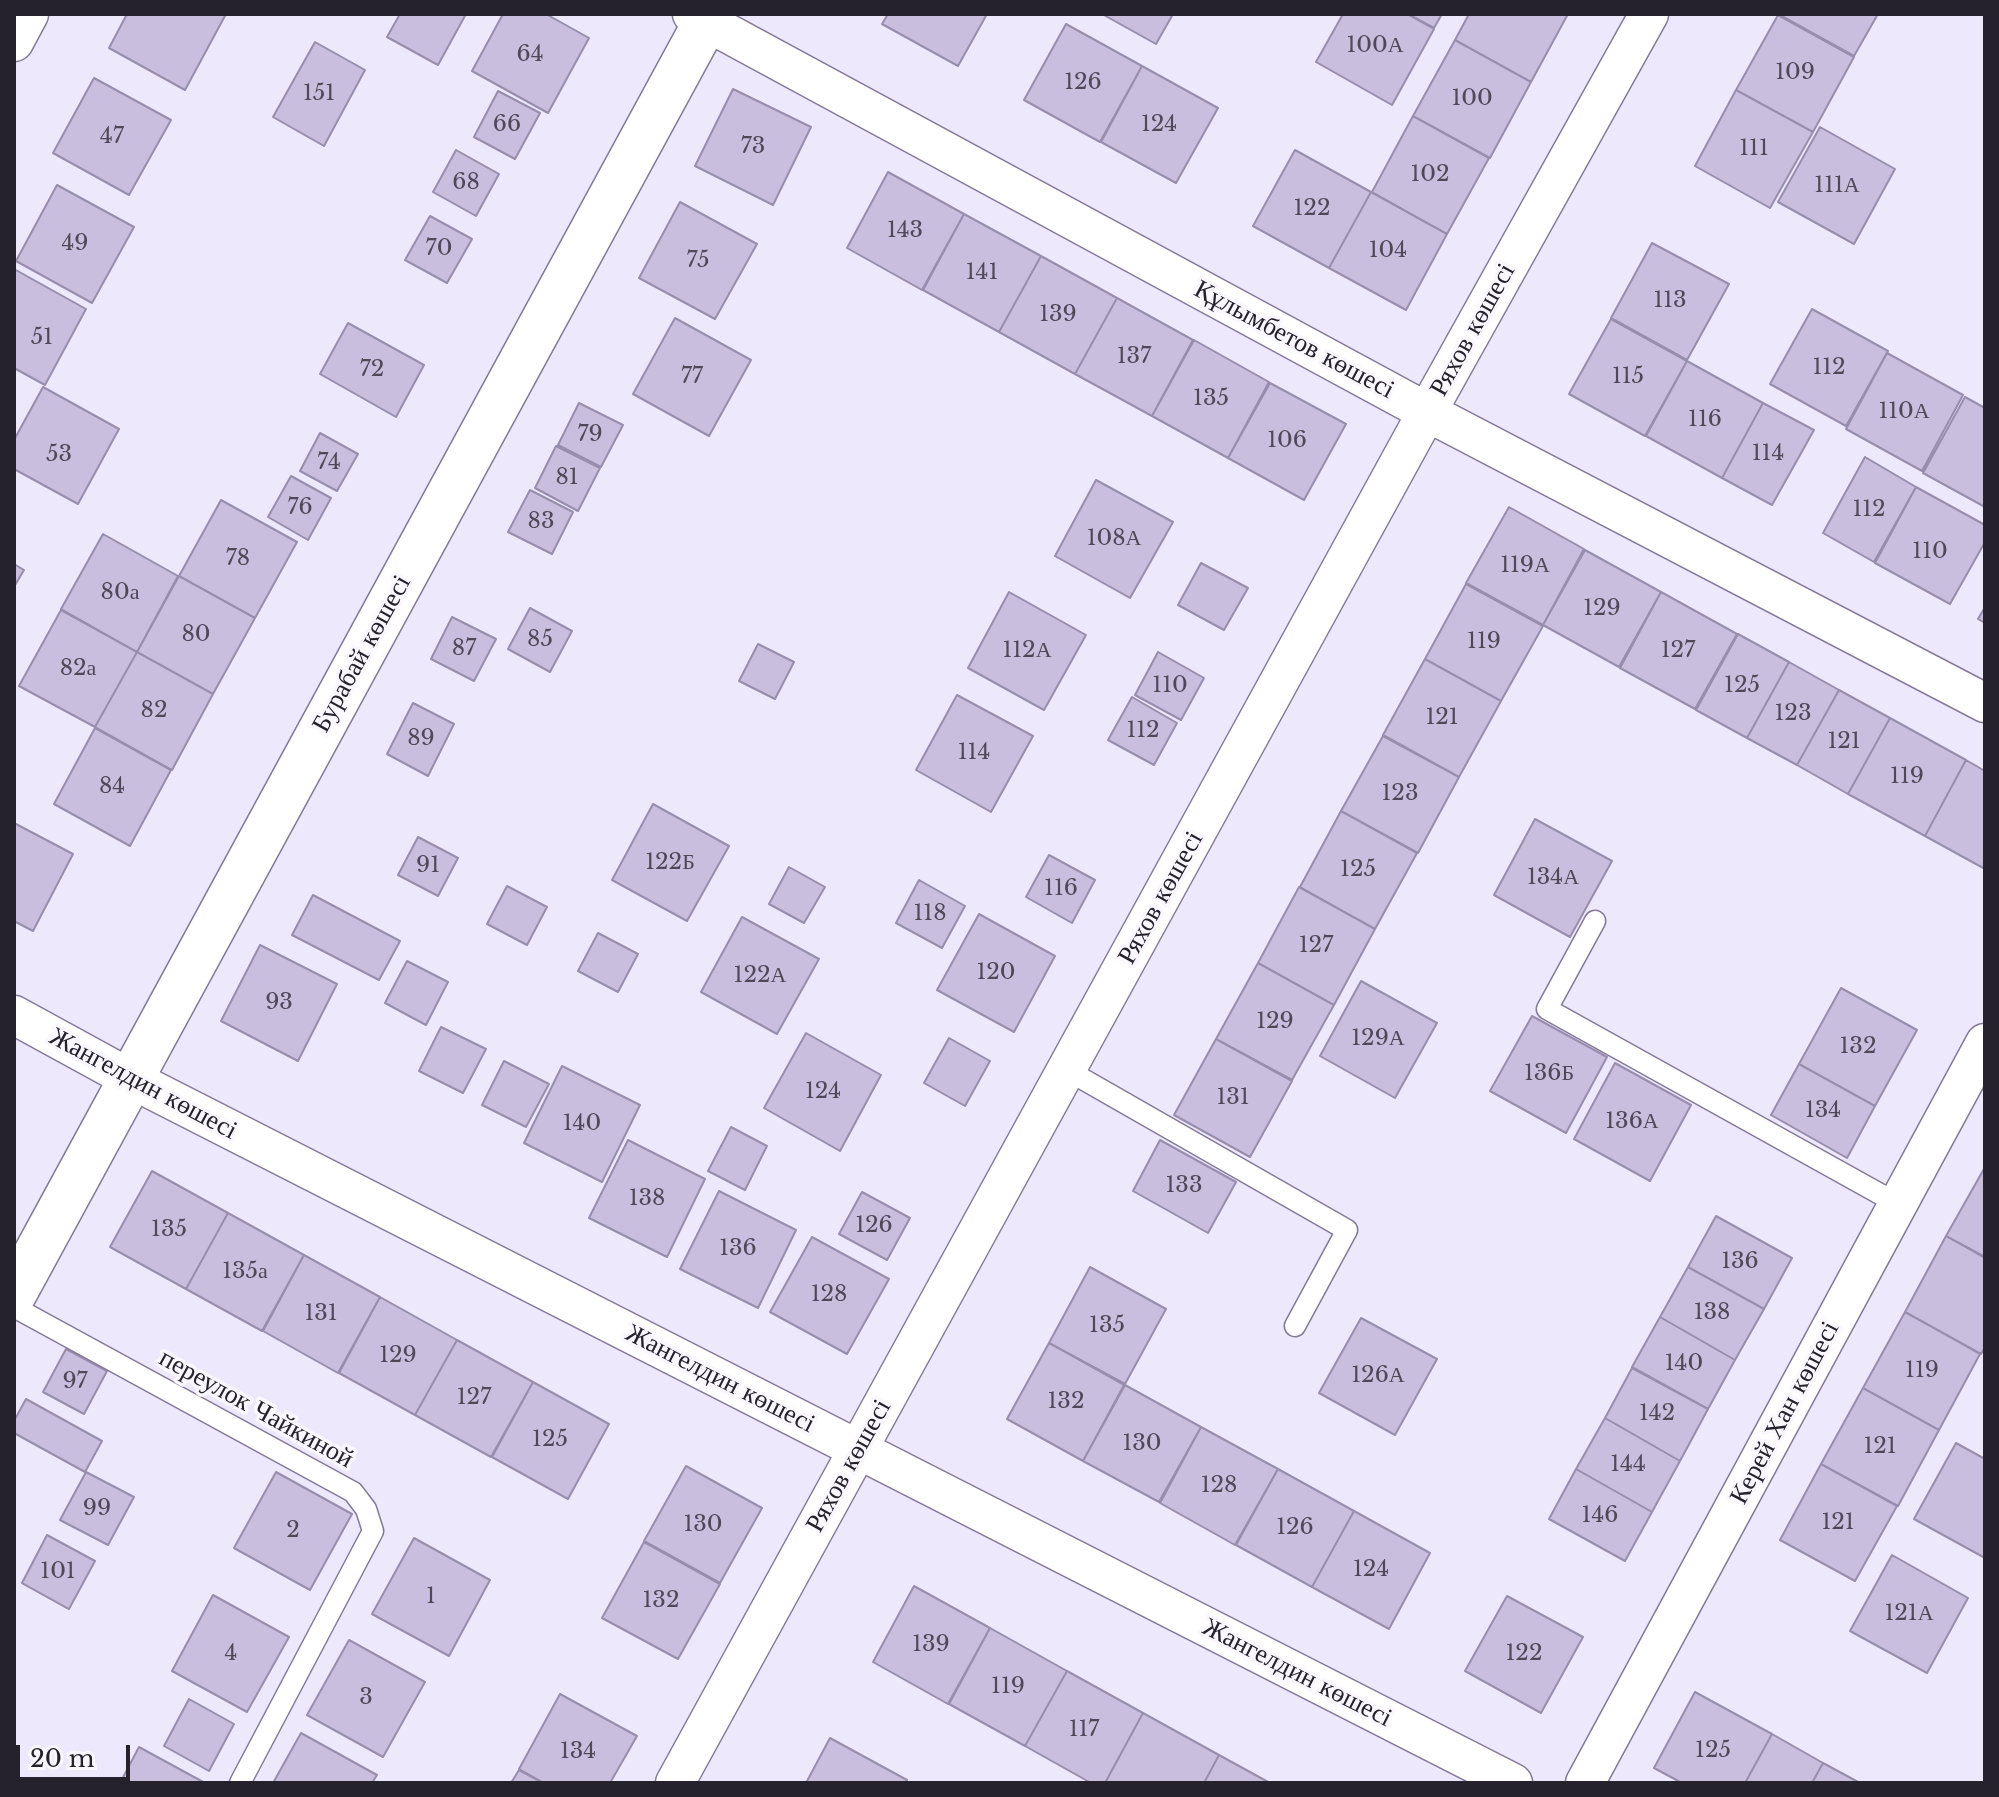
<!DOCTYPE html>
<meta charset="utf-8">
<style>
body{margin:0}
#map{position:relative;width:1999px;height:1797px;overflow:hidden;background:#eee8fc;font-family:"Libre Baskerville",serif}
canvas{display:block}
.frame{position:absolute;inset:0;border:16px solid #25212d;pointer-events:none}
.scale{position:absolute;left:16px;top:1745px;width:114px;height:36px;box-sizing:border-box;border:4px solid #25212d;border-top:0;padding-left:10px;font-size:24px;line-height:28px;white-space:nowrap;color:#25212d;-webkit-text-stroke:6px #faf7fe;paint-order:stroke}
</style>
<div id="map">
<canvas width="1999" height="1797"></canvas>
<div class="frame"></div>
<div class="scale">20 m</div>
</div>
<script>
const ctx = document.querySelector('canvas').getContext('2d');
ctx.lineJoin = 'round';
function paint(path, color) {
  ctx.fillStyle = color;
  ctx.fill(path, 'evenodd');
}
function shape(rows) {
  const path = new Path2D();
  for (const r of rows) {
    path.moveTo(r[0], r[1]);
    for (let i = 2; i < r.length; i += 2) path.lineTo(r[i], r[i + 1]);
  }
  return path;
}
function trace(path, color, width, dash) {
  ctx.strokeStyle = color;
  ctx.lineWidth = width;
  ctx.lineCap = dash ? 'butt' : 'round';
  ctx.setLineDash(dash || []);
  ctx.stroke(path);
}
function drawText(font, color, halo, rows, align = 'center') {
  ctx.font = font + ' "Libre Baskerville",serif';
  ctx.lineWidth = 7;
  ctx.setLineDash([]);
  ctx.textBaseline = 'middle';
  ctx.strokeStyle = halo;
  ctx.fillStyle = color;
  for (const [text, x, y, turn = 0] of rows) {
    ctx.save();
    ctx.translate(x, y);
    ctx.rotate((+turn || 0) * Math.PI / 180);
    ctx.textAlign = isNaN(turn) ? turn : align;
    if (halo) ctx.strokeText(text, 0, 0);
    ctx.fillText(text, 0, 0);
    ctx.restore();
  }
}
const building = shape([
 [127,14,226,14,185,90,109,48,127,14],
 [400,14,466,14,438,65,387,37,400,14],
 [503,14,546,14,589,38,548,113,472,71,503,14],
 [888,14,987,14,958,66,882,24,888,14],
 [1102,14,1173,14,1156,44,1102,14],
 [1343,14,1407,14,1434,29,1392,105,1316,62,1343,14],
 [1408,14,1442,14,1434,28,1408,14],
 [1469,14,1568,14,1531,82,1455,40,1469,14],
 [1778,14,1878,14,1854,56,1778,14],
 [1778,15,1854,57,1813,132,1736,90,1778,15],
 [1066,24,1142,66,1100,142,1024,100,1066,24],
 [1455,40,1531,82,1490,158,1413,116,1455,40],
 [315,42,365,70,324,146,273,117,315,42],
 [1142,66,1218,108,1176,183,1101,142,1142,66],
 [94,78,171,120,129,195,53,153,94,78],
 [733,89,811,127,773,205,695,166,733,89],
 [1736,90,1813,132,1770,208,1695,166,1736,90],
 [498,91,540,113,515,159,474,137,498,91],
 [1413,116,1489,158,1447,234,1372,192,1413,116],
 [1820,127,1895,169,1854,244,1778,202,1820,127],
 [456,150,499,174,476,216,433,192,456,150],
 [1295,150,1371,192,1329,268,1253,226,1295,150],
 [888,172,964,214,922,290,847,248,888,172],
 [57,185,134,227,92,303,16,261,57,185],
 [1371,192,1447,234,1406,310,1329,268,1371,192],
 [680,202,757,244,715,319,639,278,680,202],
 [964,214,1041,256,999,332,923,290,964,214],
 [430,216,472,239,447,283,405,260,430,216],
 [1652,243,1729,284,1687,360,1611,318,1652,243],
 [1041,256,1117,298,1075,374,999,332,1041,256],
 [14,269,86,309,45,385,14,368,14,269],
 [1117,298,1193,340,1152,416,1075,374,1117,298],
 [1812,309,1888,351,1846,426,1770,384,1812,309],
 [675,318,751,360,709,436,633,394,675,318],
 [1611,319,1687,361,1645,436,1569,394,1611,319],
 [348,323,424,365,396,417,320,374,348,323],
 [1194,340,1269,382,1228,458,1152,416,1194,340],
 [1887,353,1963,395,1922,471,1846,429,1887,353],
 [1687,361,1763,403,1722,478,1646,436,1687,361],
 [1270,383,1346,424,1304,500,1228,458,1270,383],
 [43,387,119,429,78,504,14,469,14,440,43,387],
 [1965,397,1985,408,1985,507,1923,473,1965,397],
 [579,403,623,425,601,467,558,445,579,403],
 [1763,403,1814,430,1772,505,1722,478,1763,403],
 [320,433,358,454,337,491,300,471,320,433],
 [556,446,600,468,578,511,535,488,556,446],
 [1865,457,1916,487,1874,562,1823,533,1865,457],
 [291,476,331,498,308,540,268,517,291,476],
 [1096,480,1173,522,1130,598,1055,556,1096,480],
 [1916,487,1985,525,1985,542,1950,604,1875,563,1916,487],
 [530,490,573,512,552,554,508,532,530,490],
 [221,500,297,542,255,618,179,576,221,500],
 [1509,507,1584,549,1543,625,1466,583,1509,507],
 [103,534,178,576,137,652,61,609,103,534],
 [1585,550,1661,592,1619,667,1543,625,1585,550],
 [1201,563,1248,588,1224,630,1178,605,1201,563],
 [14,564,24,570,14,587,14,564],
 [179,576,255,618,213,694,137,652,179,576],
 [1466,584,1543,626,1501,701,1425,659,1466,584],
 [1009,592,1086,635,1044,710,968,668,1009,592],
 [1661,592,1737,634,1695,709,1620,668,1661,592],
 [1985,607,1985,623,1978,619,1985,607],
 [530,608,572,631,550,672,508,649,530,608],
 [61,610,137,652,95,727,19,686,61,610],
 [452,617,496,639,474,681,431,659,452,617],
 [1738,634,1789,662,1747,738,1696,710,1738,634],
 [758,644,794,662,775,699,739,681,758,644],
 [137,652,213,694,172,770,95,727,137,652],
 [1158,652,1204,678,1181,720,1135,695,1158,652],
 [1425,659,1501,701,1459,777,1383,735,1425,659],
 [1789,662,1839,690,1797,765,1747,738,1789,662],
 [1839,690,1890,718,1848,794,1797,765,1839,690],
 [957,695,1033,736,991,812,916,770,957,695],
 [1132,697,1177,723,1154,765,1108,740,1132,697],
 [413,703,454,724,428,776,387,754,413,703],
 [1890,718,1966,760,1925,836,1848,794,1890,718],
 [95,728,171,770,130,846,54,804,95,728],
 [1383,736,1459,777,1418,853,1341,811,1383,736],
 [1966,760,1985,771,1985,869,1925,836,1966,760],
 [653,804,729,846,687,921,612,880,653,804],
 [1341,811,1417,853,1375,929,1300,887,1341,811],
 [1535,819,1612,861,1570,937,1494,895,1535,819],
 [14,823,73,854,33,931,14,921,14,823],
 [418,837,458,858,438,896,398,875,418,837],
 [1049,855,1095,880,1072,923,1026,897,1049,855],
 [789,867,825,887,804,923,769,904,789,867],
 [919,880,965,906,942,948,896,923,919,880],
 [507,886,547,907,527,945,487,924,507,886],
 [1299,887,1375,929,1334,1005,1258,963,1299,887],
 [313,895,400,941,379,980,292,935,313,895],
 [979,914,1055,956,1014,1032,937,990,979,914],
 [742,917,819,959,777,1034,701,992,742,917],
 [598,933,638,954,618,992,578,971,598,933],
 [260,945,337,984,298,1061,221,1021,260,945],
 [407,961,448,982,426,1025,385,1003,407,961],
 [1258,963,1334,1005,1292,1080,1216,1039,1258,963],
 [1361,981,1437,1023,1395,1098,1320,1056,1361,981],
 [1841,988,1917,1030,1875,1106,1799,1064,1841,988],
 [1532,1016,1607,1057,1566,1133,1490,1091,1532,1016],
 [441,1027,486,1049,463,1093,419,1071,441,1027],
 [806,1033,881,1075,840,1151,764,1108,806,1033],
 [949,1038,990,1061,965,1106,924,1083,949,1038],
 [1216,1039,1292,1081,1250,1157,1174,1115,1216,1039],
 [504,1061,549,1084,526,1127,482,1105,504,1061],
 [1615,1063,1691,1105,1650,1181,1574,1139,1615,1063],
 [1799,1064,1875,1106,1847,1158,1771,1115,1799,1064],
 [562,1066,640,1105,602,1182,524,1143,562,1066],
 [731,1127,767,1146,745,1190,708,1171,731,1127],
 [628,1140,705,1179,667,1257,589,1218,628,1140],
 [1160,1140,1236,1182,1208,1233,1133,1191,1160,1140],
 [1985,1167,1985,1257,1946,1236,1985,1167],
 [152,1171,228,1213,186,1289,110,1247,152,1171],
 [719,1191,796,1230,758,1308,680,1269,719,1191],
 [862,1192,910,1218,887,1260,839,1234,862,1192],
 [228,1213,304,1255,262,1331,186,1289,228,1213],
 [1716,1216,1792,1258,1764,1309,1688,1267,1716,1216],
 [1946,1236,1985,1258,1985,1347,1981,1354,1905,1312,1946,1236],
 [812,1237,889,1279,847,1354,770,1312,812,1237],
 [304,1255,380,1297,338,1373,263,1331,304,1255],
 [1090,1267,1166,1309,1125,1384,1049,1343,1090,1267],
 [1688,1267,1764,1309,1735,1360,1660,1317,1688,1267],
 [380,1297,457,1340,415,1415,339,1373,380,1297],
 [1905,1312,1980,1354,1939,1430,1863,1388,1905,1312],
 [1660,1317,1735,1360,1708,1409,1632,1367,1660,1317],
 [1361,1318,1437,1359,1395,1435,1319,1393,1361,1318],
 [457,1340,533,1382,491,1457,415,1415,457,1340],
 [1049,1343,1124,1385,1083,1461,1007,1419,1049,1343],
 [66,1349,107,1371,84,1414,43,1392,66,1349],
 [1632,1368,1708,1409,1680,1461,1605,1418,1632,1368],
 [533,1382,609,1424,568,1499,492,1457,533,1382],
 [1125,1385,1201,1427,1159,1502,1083,1461,1125,1385],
 [1863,1388,1939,1430,1898,1506,1821,1464,1863,1388],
 [26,1399,102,1441,85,1472,14,1433,14,1421,26,1399],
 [1605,1418,1680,1461,1652,1512,1576,1469,1605,1418],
 [1201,1427,1278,1469,1235,1545,1160,1503,1201,1427],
 [1956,1443,1985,1459,1985,1558,1914,1519,1956,1443],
 [1821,1464,1897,1506,1855,1581,1780,1540,1821,1464],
 [686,1466,762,1508,720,1583,644,1541,686,1466],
 [1278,1469,1354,1511,1312,1587,1236,1545,1278,1469],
 [1576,1469,1652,1512,1625,1561,1549,1519,1576,1469],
 [86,1472,134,1497,108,1545,60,1520,86,1472],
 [276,1472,352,1514,310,1590,234,1548,276,1472],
 [1354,1511,1430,1553,1389,1629,1312,1587,1354,1511],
 [47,1535,95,1561,69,1609,22,1583,47,1535],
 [414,1538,490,1580,449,1656,372,1614,414,1538],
 [644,1542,720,1584,678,1659,602,1618,644,1542],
 [1892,1555,1968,1598,1927,1673,1850,1631,1892,1555],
 [914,1586,990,1628,948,1704,873,1662,914,1586],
 [213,1595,289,1637,247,1712,172,1671,213,1595],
 [1507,1596,1583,1637,1541,1713,1465,1671,1507,1596],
 [990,1628,1067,1671,1025,1746,949,1704,990,1628],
 [349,1640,425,1682,383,1757,307,1715,349,1640],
 [1067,1671,1143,1713,1105,1783,1091,1783,1025,1746,1067,1671],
 [1695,1692,1772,1734,1745,1783,1682,1783,1654,1768,1695,1692],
 [560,1694,637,1736,610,1783,544,1783,519,1769,560,1694],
 [189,1699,234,1724,209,1771,164,1746,189,1699],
 [1143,1713,1219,1755,1204,1783,1105,1783,1143,1713],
 [301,1733,377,1775,372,1783,273,1783,301,1733],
 [1772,1734,1823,1763,1812,1783,1745,1783,1772,1734],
 [830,1738,907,1780,905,1783,806,1783,830,1738],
 [139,1747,205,1783,120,1783,139,1747],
 [1219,1755,1270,1783,1204,1783,1219,1755],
 [1823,1763,1860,1783,1812,1783,1823,1763],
 [519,1770,543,1783,511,1783,519,1770]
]);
paint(building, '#c9bedd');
trace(building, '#978dac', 2);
const lane = shape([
 [1595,921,1547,1009,1898,1204],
 [1067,1070,1347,1230,1295,1326],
 [14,1307,353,1492,366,1509,373,1531,240,1783]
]);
const street = shape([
 [692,14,1427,412,1985,703],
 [14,42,29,14],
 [14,1015,131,1079,1513,1783],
 [675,1783,1427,412,1649,14],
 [1585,1783,1985,1043]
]);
const secondary = shape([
 [14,1294,710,14]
]);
trace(lane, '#847a98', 23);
trace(street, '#847a98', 41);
trace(secondary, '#847a98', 47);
trace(lane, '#fff', 20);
trace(street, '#fff', 38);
trace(secondary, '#fff', 44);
drawText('22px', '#4e4859', null, [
 ["100А",1375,46],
 ["64",530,55],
 ["109",1795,73],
 ["126",1083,83],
 ["151",319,94],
 ["100",1472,99],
 ["66",507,125],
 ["124",1159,125],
 ["47",112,137],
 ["73",753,147],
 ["111",1754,149],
 ["102",1430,175],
 ["68",466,183],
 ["111А",1837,186],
 ["122",1312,209],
 ["143",905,231],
 ["49",75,244],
 ["70",439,249],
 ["104",1388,251],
 ["75",698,261],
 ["141",982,273],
 ["113",1670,301],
 ["139",1058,315],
 ["51",42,338],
 ["137",1134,357],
 ["112",1829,368],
 ["72",372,370],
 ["77",692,377],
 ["115",1628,377],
 ["135",1211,399],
 ["110А",1904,412],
 ["116",1705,420],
 ["79",590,435],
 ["106",1287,441],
 ["114",1768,454],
 ["53",59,455],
 ["74",329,463],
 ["81",567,478],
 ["76",300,508],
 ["112",1869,510],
 ["83",541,522],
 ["108А",1114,539],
 ["110",1930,552],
 ["78",238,559],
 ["119А",1525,566],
 ["80а",120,593],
 ["129",1602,609],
 ["80",196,635],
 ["85",540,640],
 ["119",1484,642],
 ["87",464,649],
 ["112А",1027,651],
 ["127",1678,651],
 ["82а",78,669],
 ["110",1170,686],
 ["125",1742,686],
 ["82",154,711],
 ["123",1793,714],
 ["121",1442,718],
 ["112",1143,731],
 ["89",421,739],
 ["121",1844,742],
 ["114",974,753],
 ["119",1907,777],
 ["84",112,787],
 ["123",1400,794],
 ["122Б",670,863],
 ["91",428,866],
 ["125",1358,870],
 ["134А",1553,878],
 ["116",1061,889],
 ["118",930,914],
 ["127",1316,946],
 ["120",996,973],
 ["122А",760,976],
 ["93",279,1003],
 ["129",1275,1022],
 ["129А",1378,1039],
 ["132",1858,1047],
 ["136Б",1549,1074],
 ["124",823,1092],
 ["131",1233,1098],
 ["134",1823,1111],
 ["136А",1632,1122],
 ["140",582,1124],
 ["133",1184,1186],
 ["138",647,1199],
 ["126",874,1226],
 ["135",169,1230],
 ["136",738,1249],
 ["136",1740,1262],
 ["135а",245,1272],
 ["128",829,1295],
 ["138",1712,1313],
 ["131",321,1314],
 ["135",1107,1326],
 ["129",398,1356],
 ["140",1684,1364],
 ["119",1922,1371],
 ["126А",1378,1376],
 ["97",75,1382],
 ["127",474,1398],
 ["132",1066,1402],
 ["142",1657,1414],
 ["125",550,1440],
 ["130",1142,1444],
 ["121",1880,1447],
 ["144",1628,1465],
 ["128",1219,1486],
 ["99",97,1509],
 ["146",1600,1516],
 ["121",1838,1523],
 ["130",703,1525],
 ["126",1295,1528],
 ["2",293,1531],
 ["124",1371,1570],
 ["101",58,1572],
 ["1",431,1597],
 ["132",661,1601],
 ["121А",1909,1614],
 ["139",931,1645],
 ["4",231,1654],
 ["122",1524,1654],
 ["119",1008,1687],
 ["3",366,1698],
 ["117",1084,1730],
 ["125",1713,1751],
 ["134",578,1752]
]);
drawText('26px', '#25212d', '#faf7fe', [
 ["Ряхов көшесі",1473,330,-61],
 ["Құлымбетов көшесі",1294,340,28],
 ["Бурабай көшесі",362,654,-61],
 ["Ряхов көшесі",1161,898,-61],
 ["Жангелдин көшесі",143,1084,28],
 ["Жангелдин көшесі",720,1379,27],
 ["переулок Чайкиной",256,1409,29],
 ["Керей Хан көшесі",1785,1413,-62],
 ["Ряхов көшесі",849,1466,-61],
 ["Жангелдин көшесі",1297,1673,27]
]);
</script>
